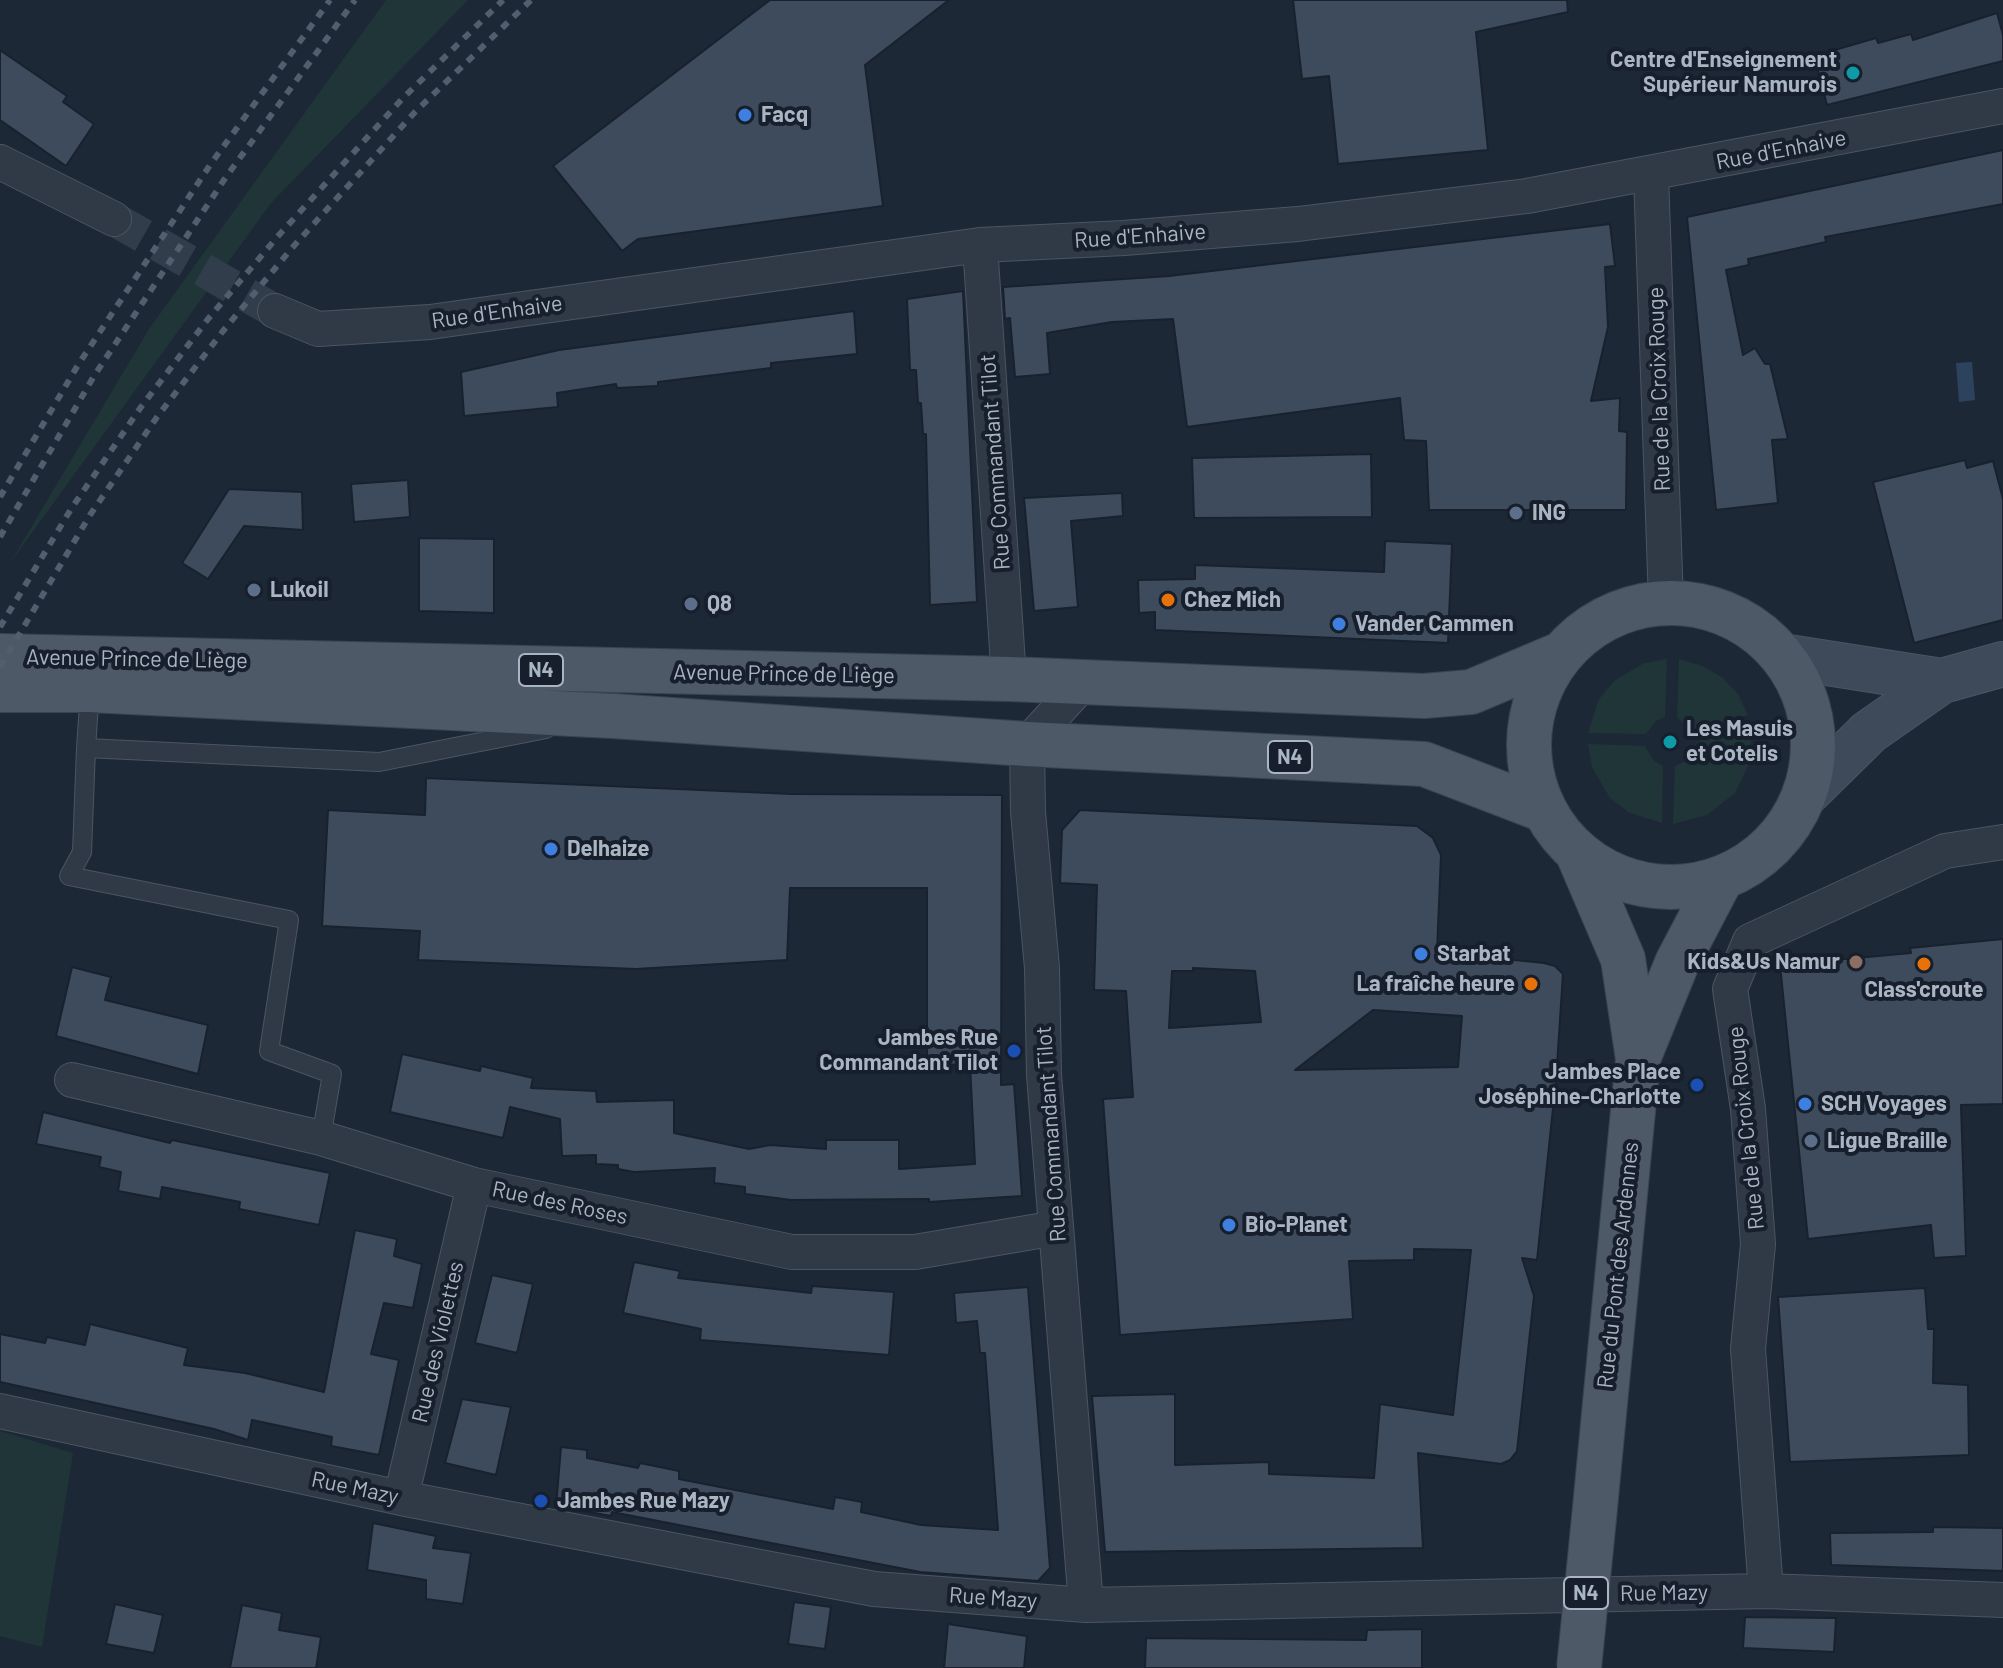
<!DOCTYPE html>
<meta charset="utf-8">
<style>
body{margin:0}
canvas{display:block;background:#1d2836}
</style>
<canvas width="2003" height="1668"></canvas>
<script>
const ctx = document.querySelector('canvas').getContext('2d');
ctx.lineJoin = 'round';
function paint(path, color) {
  ctx.fillStyle = color;
  ctx.fill(path, 'evenodd');
}
function shape(rows) {
  const path = new Path2D();
  for (const r of rows) {
    if (r.length === 3) {
      path.moveTo(r[0] + r[2], r[1]);
      path.arc(r[0], r[1], r[2], 0, 2 * Math.PI);
      continue;
    }
    path.moveTo(r[0], r[1]);
    for (let i = 2; i < r.length; i += 2) path.lineTo(r[i], r[i + 1]);
  }
  return path;
}
function trace(path, color, width, dash) {
  ctx.strokeStyle = color;
  ctx.lineWidth = width;
  ctx.lineCap = dash ? 'butt' : 'round';
  ctx.setLineDash(dash || []);
  ctx.stroke(path);
}
function drawText(font, color, halo, rows, align = 'center') {
  ctx.font = font + ' Barlow,sans-serif';
  ctx.lineWidth = 8;
  ctx.setLineDash([]);
  ctx.textBaseline = 'middle';
  ctx.strokeStyle = halo;
  ctx.fillStyle = color;
  for (const [text, x, y, turn = 0] of rows) {
    ctx.save();
    ctx.translate(x, y);
    ctx.rotate((+turn || 0) * Math.PI / 180);
    ctx.textAlign = isNaN(turn) ? turn : align;
    if (halo) ctx.strokeText(text, 0, 0);
    ctx.fillText(text, 0, 0);
    ctx.restore();
  }
}
paint(shape([
 [386,0,468,0,271,203,10,563,149,329],
 [1667,659,1665,717,1656,721,1646,734,1588,733,1599,699,1614,681,1644,663],
 [1679,659,1702,666,1722,677,1738,694,1748,715,1693,731,1677,717],
 [1751,727,1750,762,1735,793,1707,815,1673,824,1675,766,1688,760,1696,742],
 [1588,744,1645,746,1654,761,1663,766,1662,823,1628,812,1610,798,1592,767],
 [0,1431,73,1453,42,1647,0,1636]
]), '#1f3537');
paint(shape([
 [1972,362,1975,400,1959,402,1956,363]
]), '#2d435d');
const building = shape([
 [770,0,949,0,865,65,883,206,638,239,622,251,553,166,770,0],
 [1293,0,1567,0,1568,12,1476,32,1488,150,1338,164,1329,76,1302,79,1293,0],
 [1997,13,2003,35,2003,61,1827,105,1814,56,1876,38,1878,43,1911,34,1913,40,1997,13],
 [0,50,67,96,63,102,94,124,66,166,0,120,0,50],
 [2003,150,2003,204,1825,237,1826,242,1748,259,1749,265,1726,270,1743,355,1755,348,1765,364,1770,364,1788,439,1772,440,1778,503,1716,510,1687,217,2003,150],
 [1610,224,1615,266,1605,267,1608,327,1591,401,1620,398,1619,431,1627,432,1626,510,1429,510,1426,441,1404,440,1400,398,1187,427,1173,319,1112,322,1047,333,1050,374,1015,377,1010,318,1005,319,1003,287,1169,276,1610,224],
 [963,291,977,602,930,605,926,434,923,434,921,403,918,403,916,370,910,370,907,299,963,291],
 [854,311,857,354,771,363,771,368,658,382,658,386,617,388,616,384,557,393,558,407,464,416,461,372,559,350,854,311],
 [1371,454,1372,517,1194,518,1192,458,1371,454],
 [1965,460,1967,468,1993,461,2003,499,2003,620,1914,643,1873,482,1965,460],
 [408,480,410,517,354,522,351,484,408,480],
 [229,489,302,492,303,530,244,526,208,579,182,563,229,489],
 [1122,493,1123,516,1071,521,1078,607,1034,611,1024,498,1122,493],
 [419,538,494,539,494,613,419,611,419,538],
 [1385,541,1452,544,1448,643,1155,630,1155,612,1139,613,1138,580,1195,579,1195,565,1384,572,1385,541],
 [426,778,792,794,1002,795,1001,1085,1014,1084,1022,1196,929,1202,929,1199,791,1200,745,1194,745,1187,714,1183,715,1168,634,1172,618,1169,618,1165,596,1164,596,1155,562,1156,560,1119,510,1107,503,1138,390,1112,402,1054,480,1071,481,1066,533,1078,531,1088,596,1091,597,1102,674,1100,674,1133,749,1149,770,1145,826,1149,826,1140,899,1140,899,1169,975,1164,970,1065,927,1064,927,888,790,888,787,960,636,969,418,960,420,931,322,926,328,810,425,815,426,778],
 [1080,810,1417,826,1433,838,1441,855,1437,952,1544,963,1555,966,1563,974,1556,1080,1537,1260,1522,1258,1534,1296,1517,1451,1510,1460,1501,1464,1418,1453,1423,1548,1105,1552,1092,1396,1175,1394,1175,1465,1269,1462,1269,1474,1374,1478,1380,1404,1453,1415,1471,1250,1414,1249,1414,1260,1349,1261,1353,1319,1120,1335,1103,1099,1133,1097,1126,991,1094,990,1097,885,1060,883,1062,830,1080,810],
 [1193,968,1255,971,1261,1022,1169,1028,1172,971,1193,971,1193,968],
 [1373,1010,1462,1016,1458,1067,1295,1070,1373,1010],
 [2003,939,2003,1104,1961,1105,1966,1256,1934,1258,1931,1225,1808,1239,1780,965,1911,953,1910,948,2003,939],
 [72,967,111,977,105,1000,208,1025,198,1074,56,1036,72,967],
 [43,1112,170,1143,172,1140,330,1173,319,1225,239,1209,240,1202,162,1187,160,1199,118,1191,121,1172,99,1167,101,1157,36,1144,43,1112],
 [355,1230,397,1239,394,1256,422,1264,413,1308,384,1303,371,1354,399,1360,379,1455,331,1446,332,1437,252,1420,248,1440,214,1429,0,1382,0,1334,45,1343,47,1337,85,1345,90,1324,188,1348,184,1365,245,1373,324,1392,355,1230],
 [634,1262,680,1271,678,1278,811,1293,812,1286,894,1292,889,1355,700,1340,701,1329,623,1313,634,1262],
 [492,1275,533,1284,517,1353,475,1343,492,1275],
 [1028,1287,1050,1568,1038,1581,920,1572,612,1512,611,1516,556,1506,561,1447,587,1450,587,1458,638,1468,640,1463,679,1471,679,1479,833,1509,835,1497,862,1502,861,1512,921,1525,998,1530,985,1353,980,1353,977,1321,956,1323,954,1293,1028,1287],
 [1925,1288,1928,1329,1934,1329,1933,1383,1968,1385,1969,1455,1790,1462,1778,1297,1925,1288],
 [462,1399,511,1407,496,1475,445,1463,462,1399],
 [373,1523,436,1536,433,1548,471,1553,463,1604,426,1599,426,1580,367,1570,373,1523],
 [1933,1527,2003,1528,2003,1571,1831,1565,1830,1533,1933,1532,1933,1527],
 [794,1602,831,1607,825,1649,788,1644,794,1602],
 [115,1604,163,1615,154,1653,106,1644,115,1604],
 [242,1605,282,1613,279,1630,321,1637,316,1668,230,1668,242,1605],
 [1745,1617,1836,1618,1834,1652,1743,1648,1745,1617],
 [948,1624,1027,1636,1024,1668,944,1668,948,1624],
 [1422,1629,1422,1668,1145,1668,1146,1638,1366,1640,1367,1630,1422,1629]
]);
paint(building, '#3d4b5c');
trace(building, '#18212d', 2);
trace(shape([
 [114,219,275,311]
]), '#323d4b', 34, [34, 17]);
const lane = shape([
 [90,690,86,748,379,762,546,729],
 [86,748,82,852,69,876,289,920,269,1051,332,1074,321,1138]
]);
const street = shape([
 [0,162,114,219],
 [1651,175,1666,602],
 [980,245,1009,679],
 [275,311,318,329,430,322,980,245,1124,238,1298,224,1527,196,2003,106],
 [1082,684,1027,744,1028,812,1042,968,1044,1075,1086,1605],
 [72,1080,321,1138,474,1185,792,1252,915,1252,1056,1228],
 [0,1411,401,1498,874,1589,1086,1605,1766,1591,2003,1600],
 [401,1498,474,1185],
 [1766,1591,1748,1349,1758,1244,1748,1109,1730,989,1750,941,1945,851,2003,842]
]);
const secondary = shape([
 [1782,656,1942,681],
 [1805,795,1869,732,1942,681,2003,664]
]);
const primary = shape([
 [1671,745,142],
 [0,656,1009,679,1424,696,1471,692,1561,654],
 [0,690,90,690,613,716,1027,744,1424,764,1544,810],
 [1578,854,1623,959,1638,1059,1594,1518],
 [1638,1059,1677,963,1721,879]
]);
trace(lane, '#4b5562', 20);
trace(street, '#4b5562', 36);
trace(secondary, '#4b5562', 46);
trace(primary, '#3a4350', 46);
trace(lane, '#303a47', 18);
trace(street, '#303a47', 34);
trace(secondary, '#3e495a', 44);
trace(primary, '#4e5967', 44);
trace(shape([
 [0,497,78,365,210,165,330,0],
 [0,537,94,376,226,177,355,0],
 [0,627,71,509,141,407,208,319,279,235,402,99,503,0],
 [0,667,90,515,157,417,223,331,292,248,415,112,531,0]
]), '#525e6e', 6, [8, 8]);
const primaryBridge = shape([
 [1579,1668,1594,1518]
]);
trace(primaryBridge, '#3a4350', 46, []);
trace(primaryBridge, '#4e5967', 44);
for (const [x, y, r, color] of [
 [1853,73,8,"#0f9aa8"],
 [745,115,8,"#3f7fe0"],
 [1516,513,8,"#5c6f8a"],
 [254,590,8,"#5c6f8a"],
 [1168,600,8,"#e8710a"],
 [691,604,8,"#5c6f8a"],
 [1339,624,8,"#3f7fe0"],
 [1670,742,8,"#0f9aa8"],
 [551,849,8,"#3f7fe0"],
 [1421,954,8,"#3f7fe0"],
 [1856,962,8,"#8d6e63"],
 [1924,964,8,"#e8710a"],
 [1531,984,8,"#e8710a"],
 [1014,1051,8,"#1a4fb4"],
 [1697,1085,8,"#1a4fb4"],
 [1805,1104,8,"#3f7fe0"],
 [1811,1141,8,"#5c6f8a"],
 [1229,1225,8,"#3f7fe0"],
 [541,1501,8,"#1a4fb4"]
]) {
  const dot = new Path2D();
  dot.arc(x, y, r, 0, 2 * Math.PI);
  ctx.fillStyle = color;
  ctx.fill(dot);
  trace(dot, '#161f2b', 3);
}
for (const [x, y, w] of [
 [541,670,44],
 [1290,757,44],
 [1586,1593,44]
]) {
  const box = new Path2D();
  box.roundRect(x - w / 2, y - 16, w, 32, 6);
  ctx.fillStyle = '#161f2b';
  ctx.fill(box);
  trace(box, '#aab5c4', 2);
}
drawText('bold 20px', '#aab5c4', null, [
 ["N4",541,670],
 ["N4",1290,757],
 ["N4",1586,1593]
]);
drawText('bold 22px', '#aab5c4', '#161f2b', [
 ["Centre d'Enseignement",1837,60,"right"],
 ["Supérieur Namurois",1837,85,"right"],
 ["Facq",761,115],
 ["ING",1532,513],
 ["Lukoil",270,590],
 ["Chez Mich",1184,600],
 ["Q8",707,604],
 ["Vander Cammen",1355,624],
 ["Les Masuis",1686,729],
 ["et Cotelis",1686,754],
 ["Delhaize",567,849],
 ["Starbat",1437,954],
 ["Kids&Us Namur",1840,962,"right"],
 ["La fraîche heure",1515,984,"right"],
 ["Class'croute",1924,990,"center"],
 ["Jambes Rue",998,1038,"right"],
 ["Commandant Tilot",998,1063,"right"],
 ["Jambes Place",1681,1072,"right"],
 ["Joséphine-Charlotte",1681,1097,"right"],
 ["SCH Voyages",1821,1104],
 ["Ligue Braille",1827,1141],
 ["Bio-Planet",1245,1225],
 ["Jambes Rue Mazy",557,1501]
], 'left');
drawText('22px', '#aab5c4', '#161f2b', [
 ["Rue d'Enhaive",1781,150,-11],
 ["Rue d'Enhaive",1140,236,-4],
 ["Rue d'Enhaive",497,312,-8],
 ["Rue de la Croix Rouge",1659,389,-92],
 ["Rue Commandant Tilot",995,462,-94],
 ["Avenue Prince de Liège",137,659,1],
 ["Avenue Prince de Liège",784,674,1],
 ["Rue de la Croix Rouge",1746,1128,-96],
 ["Rue Commandant Tilot",1051,1134,-94],
 ["Rue des Roses",560,1203,12],
 ["Rue du Pont des Ardennes",1618,1265,-84],
 ["Rue des Violettes",438,1342,-77],
 ["Rue Mazy",355,1488,12],
 ["Rue Mazy",1664,1593,-1],
 ["Rue Mazy",993,1598,4]
]);
</script>
